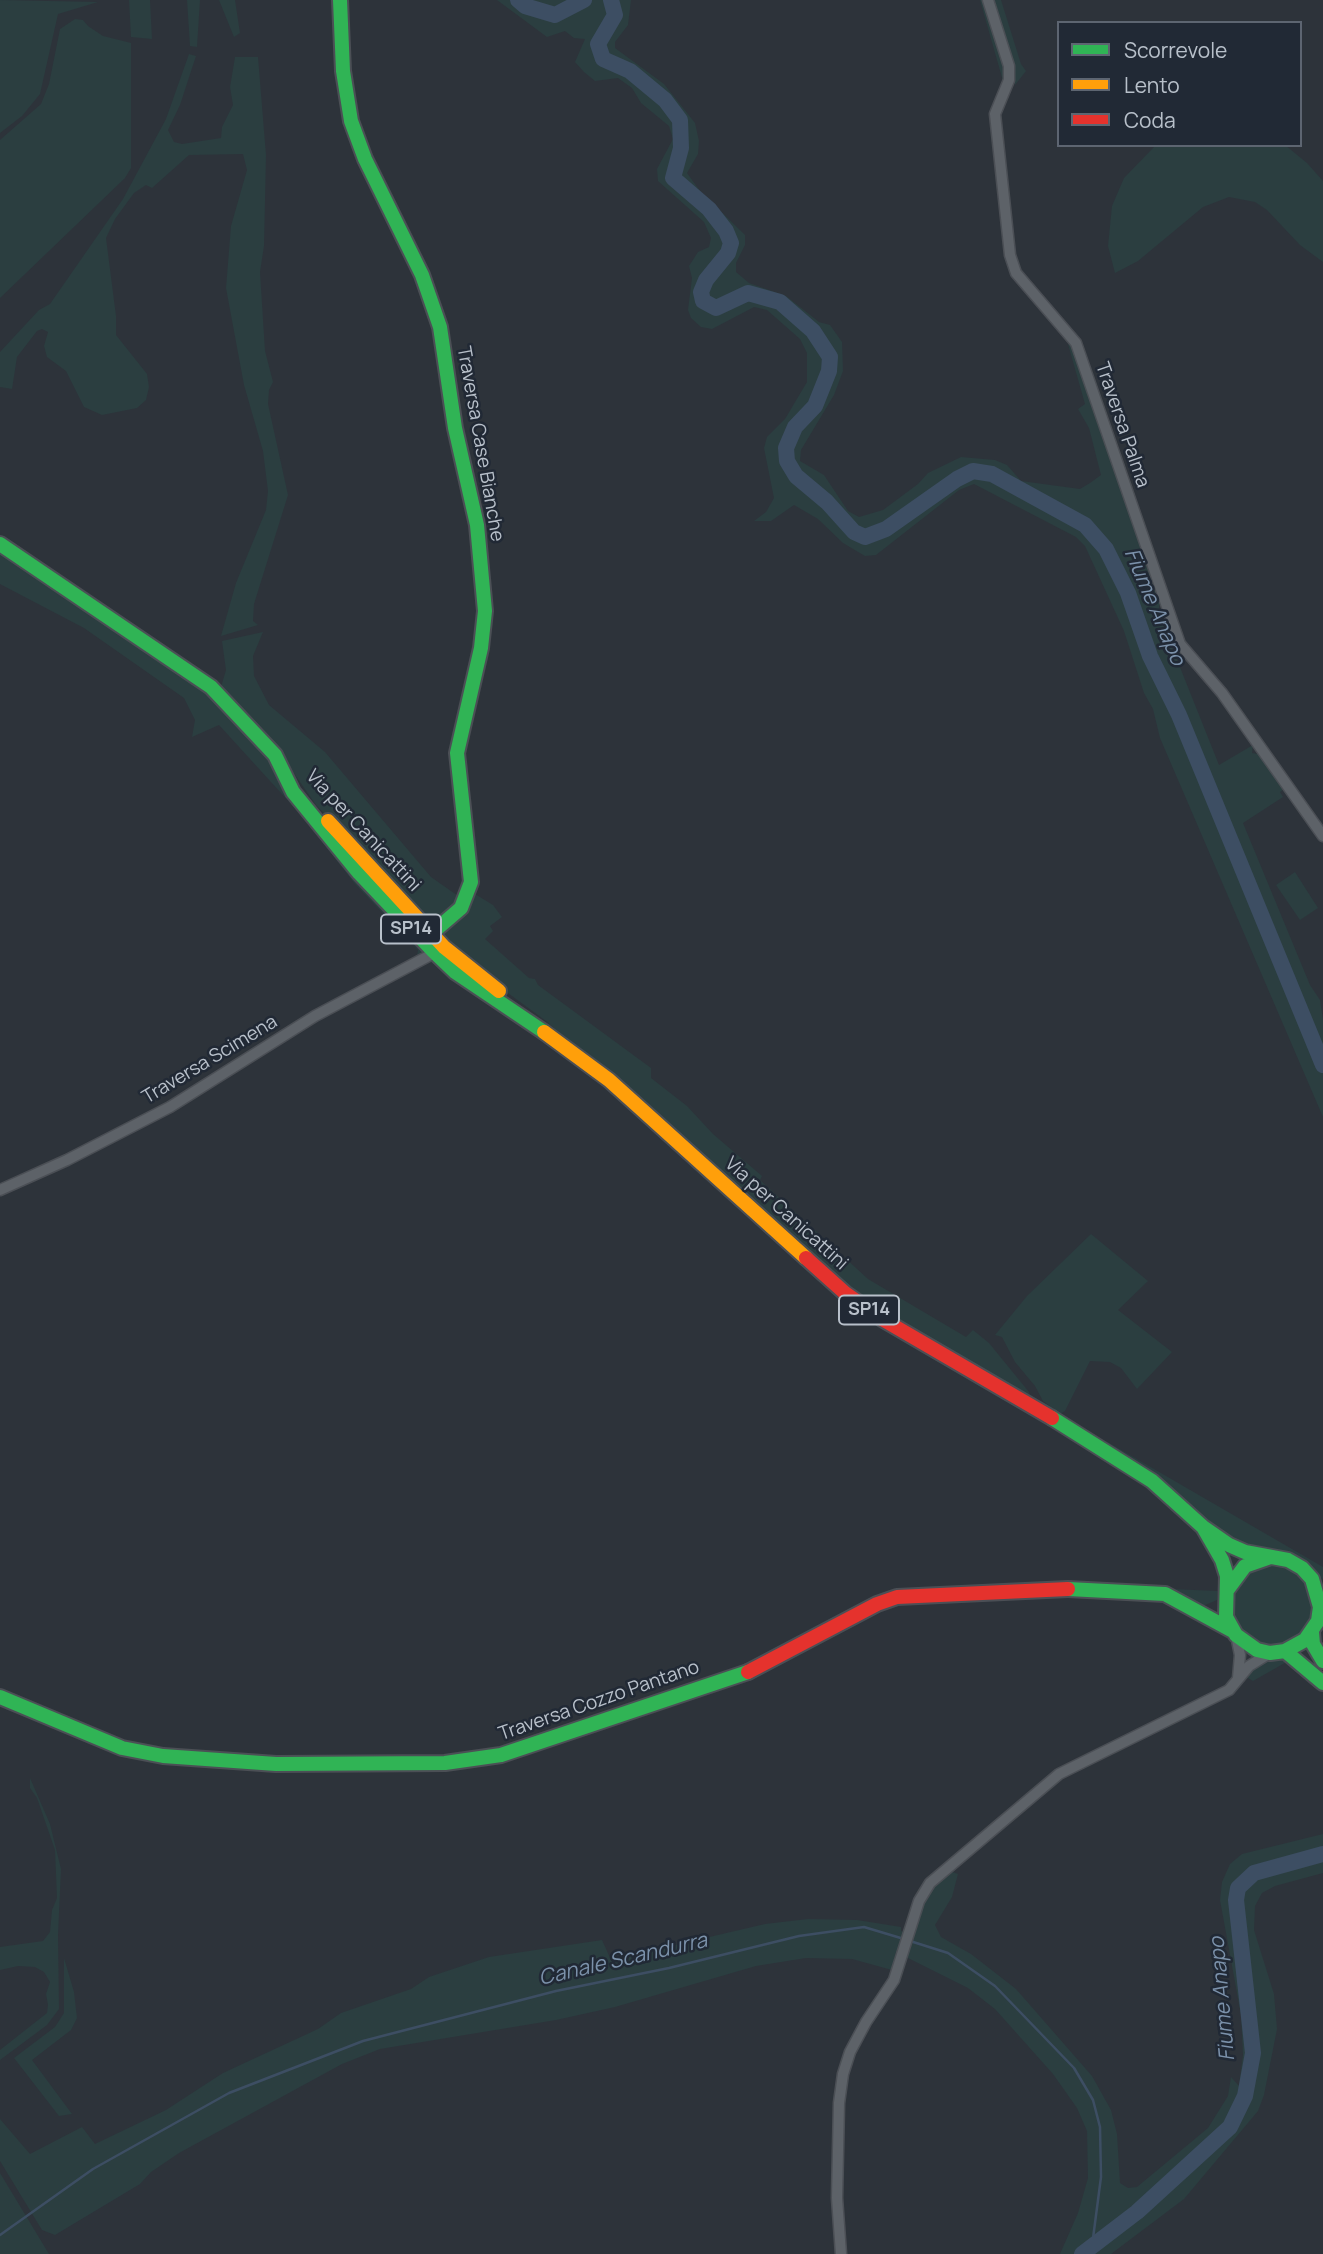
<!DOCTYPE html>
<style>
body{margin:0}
#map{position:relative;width:1323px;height:2254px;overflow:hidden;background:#2d333a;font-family:Manrope,sans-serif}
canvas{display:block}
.legend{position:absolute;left:1057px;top:21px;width:245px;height:126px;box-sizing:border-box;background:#212935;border:2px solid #5d6571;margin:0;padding:9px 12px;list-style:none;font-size:21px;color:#b8c0ca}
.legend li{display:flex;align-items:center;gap:14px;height:35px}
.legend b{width:35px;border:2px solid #5d6571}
</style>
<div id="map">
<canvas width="1323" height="2254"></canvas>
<ul class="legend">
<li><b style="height:9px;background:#30b455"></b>Scorrevole</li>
<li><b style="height:9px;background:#ff9f0a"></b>Lento</li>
<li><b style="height:9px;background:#e5322d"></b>Coda</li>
</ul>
</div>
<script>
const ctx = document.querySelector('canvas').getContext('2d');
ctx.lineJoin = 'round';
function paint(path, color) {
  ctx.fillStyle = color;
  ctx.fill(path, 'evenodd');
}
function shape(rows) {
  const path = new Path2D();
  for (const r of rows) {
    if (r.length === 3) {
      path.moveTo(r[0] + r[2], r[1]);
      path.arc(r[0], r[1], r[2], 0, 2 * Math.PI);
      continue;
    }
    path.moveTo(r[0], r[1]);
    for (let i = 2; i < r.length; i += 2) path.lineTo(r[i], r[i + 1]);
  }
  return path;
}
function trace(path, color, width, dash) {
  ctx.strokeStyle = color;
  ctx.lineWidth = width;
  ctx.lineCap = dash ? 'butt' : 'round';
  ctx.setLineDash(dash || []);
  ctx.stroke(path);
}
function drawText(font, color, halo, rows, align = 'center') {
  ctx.font = font + ' Manrope,sans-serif';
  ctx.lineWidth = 5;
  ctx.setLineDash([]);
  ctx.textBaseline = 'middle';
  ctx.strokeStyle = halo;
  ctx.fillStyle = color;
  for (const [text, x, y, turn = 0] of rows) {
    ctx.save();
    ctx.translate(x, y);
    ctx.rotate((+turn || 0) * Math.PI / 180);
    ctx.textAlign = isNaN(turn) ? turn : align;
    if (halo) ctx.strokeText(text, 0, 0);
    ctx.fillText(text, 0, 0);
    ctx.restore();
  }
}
paint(shape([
 [0,0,98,2,58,14,40,94,22,116,0,133],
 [129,0,150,0,152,39,131,37],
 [187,0,200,0,197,47,190,46],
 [219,0,235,0,240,33,234,37],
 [497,0,631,0,628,25,615,42,615,48,664,84,695,123,699,141,698,154,687,173,700,191,745,235,745,245,736,263,736,272,749,283,786,296,819,322,830,325,842,342,843,371,834,395,801,450,800,461,824,475,848,511,859,517,883,510,918,484,928,473,961,457,995,460,1007,465,1021,481,1080,489,1090,483,1101,475,1089,428,1078,409,1085,404,1068,344,1072,345,1115,473,1161,597,1158,612,1219,765,1253,745,1252,753,1258,754,1284,789,1280,792,1283,797,1243,823,1310,985,1320,1000,1323,1020,1323,1117,1160,738,1153,709,1144,693,1124,631,1085,546,1076,537,974,484,959,490,876,555,865,556,843,543,818,519,794,505,771,521,754,521,766,512,774,498,764,448,767,437,785,419,807,382,807,353,800,339,767,310,754,307,712,329,701,327,691,318,688,310,692,278,689,266,698,252,709,247,711,238,704,222,658,181,657,169,673,139,669,126,641,103,632,88,618,78,595,81,584,72,575,62,585,39,574,38,565,31,547,37],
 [980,0,984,0,1005,65,1003,81],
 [991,0,1001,0,1021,64,1026,71,1015,85,1015,68],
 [75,19,83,20,88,26,103,36,131,43,131,168,125,178,0,298,0,140,41,104,49,84,60,29],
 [189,54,196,56,180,105,168,130,174,142,182,144,221,138,222,127,233,105,230,87,235,57,258,57,266,155,264,246,260,272,265,351,273,382,269,390,268,404,288,495,254,604,253,621,258,625,221,636,236,583,266,510,268,491,263,451,244,385,226,288,231,226,247,170,243,154,189,155,152,188,146,185,134,193,115,219,106,238,116,316,116,335,147,374,149,387,146,400,137,408,102,415,84,407,66,371,47,357,44,346,48,332,42,329,37,331,17,357,12,389,0,387,0,352,39,310,50,304,123,199,166,119],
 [1156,145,1285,145,1307,163,1323,181,1323,262,1300,245,1267,210,1255,202,1229,197,1203,207,1138,261,1115,273,1108,246,1112,206,1124,178],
 [0,553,204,689,266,755,290,796,422,947,421,954,417,956,418,950,355,884,302,816,219,725,192,737,195,720,184,698,84,628,0,584],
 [263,632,253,656,254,676,269,705,325,752,431,877,461,898,435,921,426,918,316,805,277,749,221,687,226,670,222,641],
 [1295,872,1318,908,1300,920,1276,885],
 [475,894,493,905,502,917,490,926,493,931,485,939,529,978,535,979,538,985,651,1068,651,1078,687,1106,713,1134,762,1176,760,1180,868,1279,966,1337,973,1330,989,1343,1029,1392,1031,1399,888,1316,846,1286,546,1021,482,974,444,939,442,932,470,905],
 [1091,1234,1148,1281,1118,1310,1172,1352,1137,1389,1121,1368,1110,1362,1090,1361,1065,1411,1060,1414,1043,1401,1035,1386,1015,1362,1002,1337,995,1335,1027,1296],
 [1104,1440,1323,1567,1323,1579,1223,1535,1164,1484],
 [1273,1605,42],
 [1171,1589,1218,1591,1217,1600,1203,1606],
 [1272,1658,1290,1660,1253,1681,1246,1677,1259,1663],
 [30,1778,50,1824,61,1869,58,1935,59,2009,47,2025,0,2060,0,2050,47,2013,48,2005,46,1994,50,1982,44,1972,35,1967,18,1966,0,1970,0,1947,43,1941,50,1932,52,1910,57,1898,55,1850,37,1798,30,1788],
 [1323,1834,1323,1873,1275,1886,1262,1893,1255,1906,1254,1930,1274,1994,1277,2029,1264,2095,1258,2111,1184,2199,1111,2254,1060,2254,1078,2213,1088,2178,1087,2131,1077,2108,1053,2074,995,2009,968,1988,896,1952,892,1970,852,1959,806,1958,756,1966,615,2007,556,2020,380,2049,342,2064,179,2153,151,2172,140,2184,55,2235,42,2230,0,2161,0,2119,30,2154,82,2127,95,2144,166,2110,223,2073,318,2029,341,2013,411,1989,429,1977,489,1957,602,1940,611,1960,765,1924,808,1919,857,1920,901,1927,901,1931,912,1934,924,1901,938,1881,950,1871,958,1874,952,1897,935,1925,941,1937,971,1954,1016,1989,1092,2076,1111,2110,1117,2134,1120,2183,1128,2188,1137,2187,1208,2128,1228,2096,1231,2077,1239,2086,1243,2055,1241,2015,1220,1900,1222,1882,1230,1864,1242,1854],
 [64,1958,74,1992,77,2018,71,2030,32,2060,72,2114,59,2116,14,2058,55,2027,64,2013],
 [0,2173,49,2254,0,2254]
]), '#2b3e40');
trace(shape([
 [910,1941,948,1953,995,1986,1074,2068,1093,2100,1100,2127,1101,2177,1092,2246],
 [0,2235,93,2169,229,2093,363,2041,556,1991,669,1968,799,1936,864,1927,904,1939]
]), '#3d4e63', 2.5);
trace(shape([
 [518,0,525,6,555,15,584,0],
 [611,0,615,15,598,44,603,59,630,71,665,100,680,120,681,148,673,178,709,209,726,231,731,243,728,253,706,280,701,292,703,301,716,308,748,293,780,302,813,331,830,357,829,371,815,406,795,427,786,448,787,461,796,476,827,502,854,532,865,537,886,529,957,479,973,471,992,474,1085,525,1106,549,1128,593,1150,656,1179,715,1323,1065],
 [1082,2254,1137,2212,1230,2127,1245,2096,1253,2053,1236,1900,1238,1888,1254,1873,1323,1854]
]), '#3d4e63', 16);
const street = shape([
 [988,0,1009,66,1009,80,995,114,1010,255,1016,273,1076,343,1180,644,1222,693,1323,836],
 [0,1190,67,1160,170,1107,315,1016,438,951],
 [1236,1635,1240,1655,1238,1678],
 [841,2254,837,2198,839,2103,843,2074,850,2052,866,2022,894,1980,919,1901,930,1883,1059,1774,1229,1690,1249,1666,1270,1653]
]);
const fast = shape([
 [340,0,343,71,351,121,365,159,422,275,440,327,455,428,477,525,485,611,481,648,457,753,471,882,461,908,432,933,420,931],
 [0,544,211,687,275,755,293,792,359,873,433,951,455,972,544,1032],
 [1052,1418,1152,1481,1203,1527,1229,1545,1245,1552,1288,1560,1302,1568,1312,1579,1320,1607,1318,1621,1305,1640,1285,1651,1270,1653,1257,1650,1236,1635,1226,1617,1227,1576,1222,1560,1203,1527],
 [1068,1589,1165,1594,1233,1631],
 [1228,1589,1245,1566,1268,1558],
 [1312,1632,1313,1644,1323,1661],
 [1285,1651,1323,1683],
 [0,1697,122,1748,163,1756,276,1764,445,1763,501,1755,748,1672]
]);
const slow = shape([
 [328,821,444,947,499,991],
 [544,1032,609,1080,806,1258]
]);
const jam = shape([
 [806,1258,845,1293,882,1319,1052,1418],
 [748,1672,877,1604,897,1597,1068,1589]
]);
trace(street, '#4b4f55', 13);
trace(fast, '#4b4f55', 18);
trace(slow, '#4b4f55', 18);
trace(jam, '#4b4f55', 18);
trace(street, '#5d6268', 10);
trace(fast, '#30b455', 14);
trace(slow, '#ff9f0a', 14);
trace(jam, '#e5322d', 14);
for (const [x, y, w] of [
 [411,929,60],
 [869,1310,60]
]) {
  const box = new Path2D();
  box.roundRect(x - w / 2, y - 14.5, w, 29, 5);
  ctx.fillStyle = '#212935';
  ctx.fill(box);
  trace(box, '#b8c0ca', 2);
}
drawText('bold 18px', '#b8c0ca', null, [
 ["SP14",411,929],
 ["SP14",869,1310]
]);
drawText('19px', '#b8c0ca', '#212935', [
 ["Traversa Palma",1122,425,71],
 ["Traversa Case Bianche",480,444,80],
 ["Via per Canicattini",363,831,47],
 ["Traversa Scimena",210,1060,-31],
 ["Via per Canicattini",786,1214,42],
 ["Traversa Cozzo Pantano",599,1701,-19]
]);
drawText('italic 21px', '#7b91aa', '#212935', [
 ["Fiume Anapo",1154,607,67],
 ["Canale Scandurra",623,1960,-13],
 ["Fiume Anapo",1223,1999,-95]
]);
</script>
